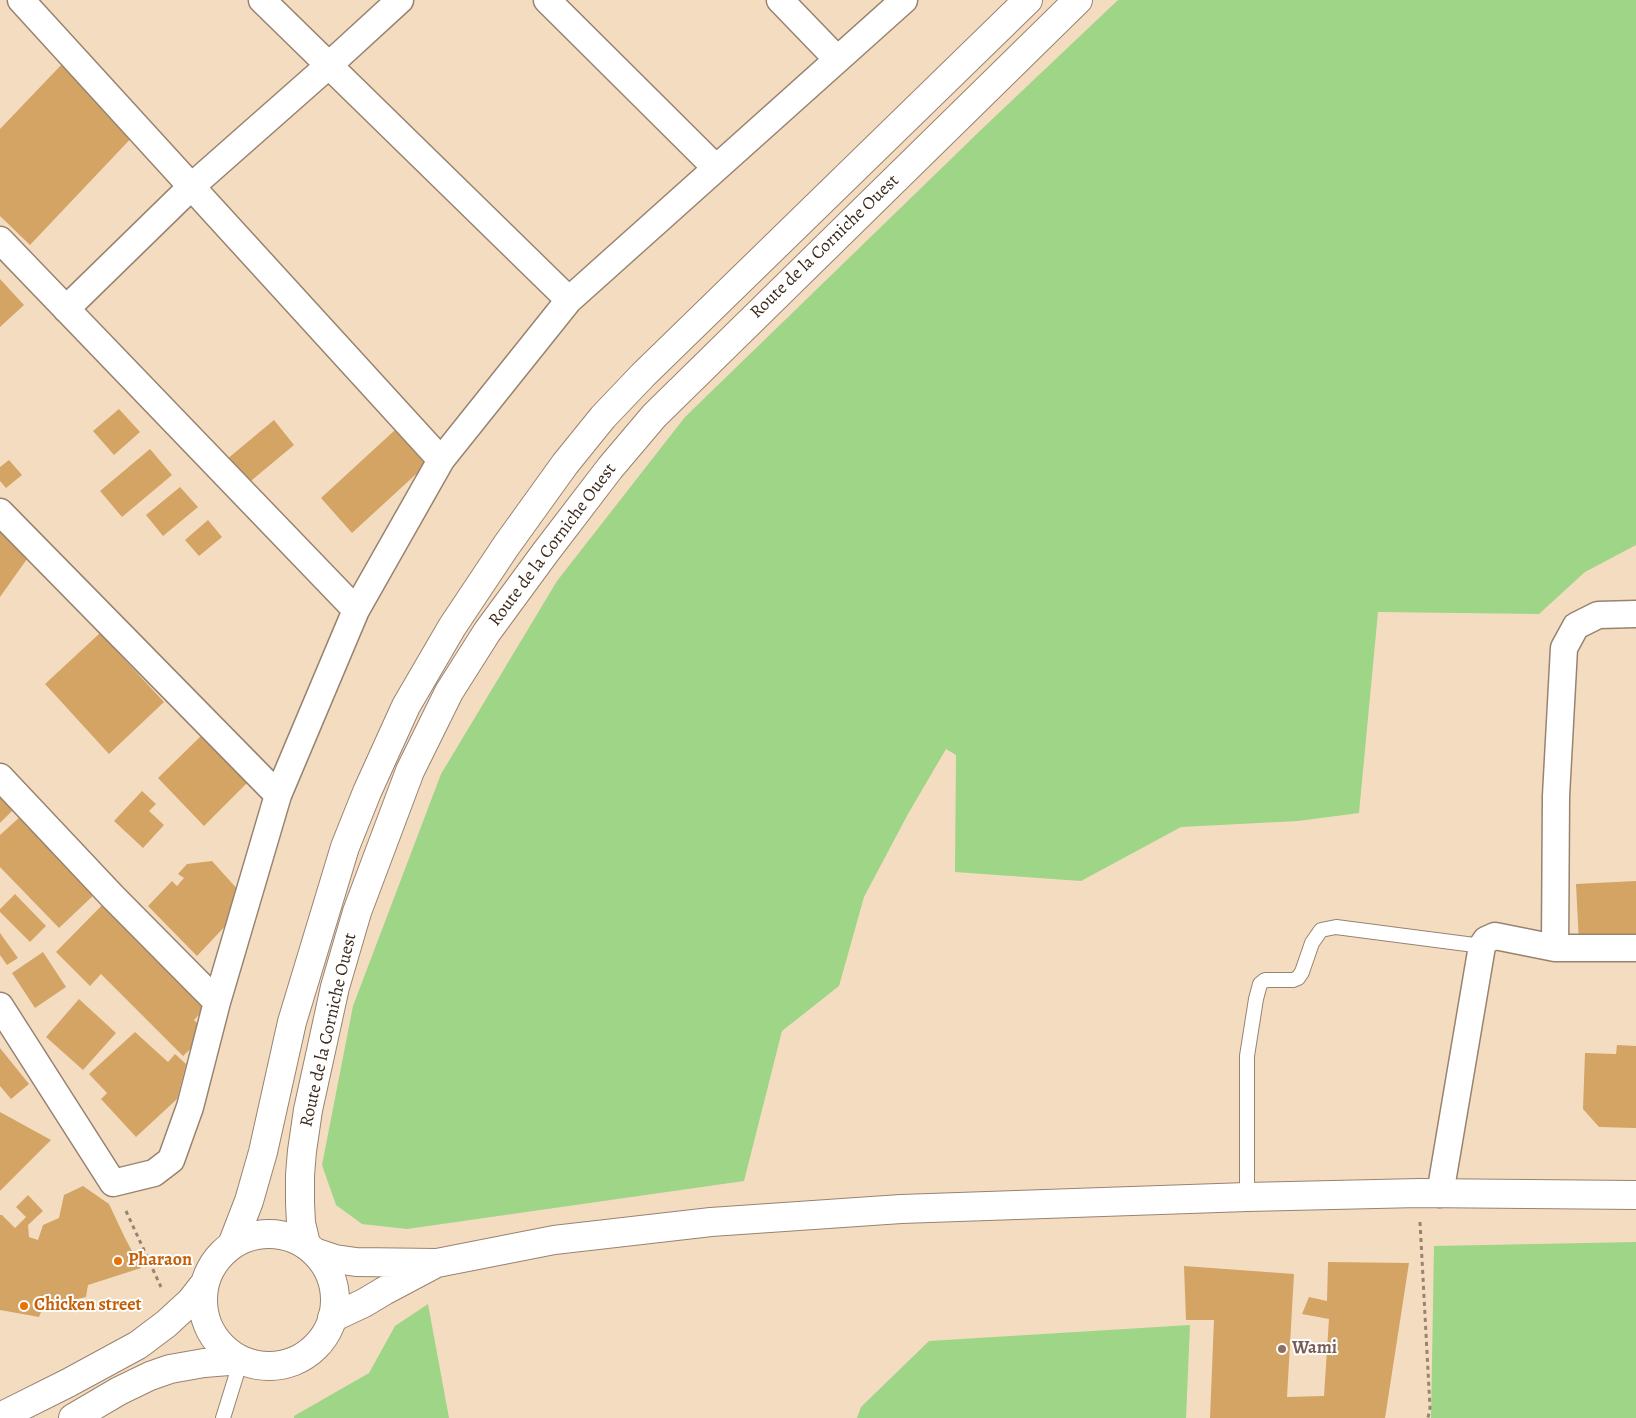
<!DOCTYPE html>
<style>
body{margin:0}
canvas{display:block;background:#f4dcc1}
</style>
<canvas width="1636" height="1418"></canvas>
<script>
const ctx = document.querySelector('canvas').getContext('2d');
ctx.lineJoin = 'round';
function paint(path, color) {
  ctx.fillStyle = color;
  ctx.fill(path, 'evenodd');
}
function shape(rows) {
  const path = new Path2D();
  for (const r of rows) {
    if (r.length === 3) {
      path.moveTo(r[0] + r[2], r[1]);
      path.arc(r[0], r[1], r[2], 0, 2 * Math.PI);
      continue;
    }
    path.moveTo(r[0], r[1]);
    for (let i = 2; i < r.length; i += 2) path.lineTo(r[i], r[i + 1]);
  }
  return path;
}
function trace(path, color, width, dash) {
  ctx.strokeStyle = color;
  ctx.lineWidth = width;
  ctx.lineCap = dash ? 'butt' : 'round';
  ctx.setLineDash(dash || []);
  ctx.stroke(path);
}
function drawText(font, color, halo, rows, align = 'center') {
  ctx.font = font + ' Alegreya,serif';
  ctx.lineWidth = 4;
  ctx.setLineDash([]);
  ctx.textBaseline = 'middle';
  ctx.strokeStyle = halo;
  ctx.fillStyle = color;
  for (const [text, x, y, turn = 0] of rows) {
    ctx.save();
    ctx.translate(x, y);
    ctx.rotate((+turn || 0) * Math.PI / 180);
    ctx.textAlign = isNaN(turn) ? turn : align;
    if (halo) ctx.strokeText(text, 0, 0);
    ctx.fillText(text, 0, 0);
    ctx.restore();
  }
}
paint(shape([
 [1118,0,1636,0,1636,545,1585,572,1539,614,1378,612,1359,813,1298,821,1181,827,1081,881,955,872,956,755,946,749,908,814,864,897,839,986,782,1031,744,1181,407,1229,362,1224,336,1205,322,1165,353,1006,441,774,557,581,685,417,984,127],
 [1636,1242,1636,1418,1431,1418,1434,1246],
 [428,1304,449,1418,294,1418,294,1416,369,1373,395,1326],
 [1190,1325,1186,1418,857,1418,861,1407,929,1341]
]), '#9ed587');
paint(shape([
 [64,62,137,132,30,245,0,216,0,129],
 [0,279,24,305,0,327],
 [119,409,140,432,114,455,93,431],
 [274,420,294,445,246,485,226,460],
 [395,430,426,465,352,533,321,498],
 [150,449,172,475,122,517,100,491],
 [9,460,22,475,6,488,0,481,0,467],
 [180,487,198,507,163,536,146,515],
 [208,520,222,537,199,556,185,540],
 [0,531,27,559,0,597],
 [100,633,164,702,109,754,45,684],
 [204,733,250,780,204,826,158,778],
 [0,782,20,803,0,823],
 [142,791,156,804,149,811,164,825,143,848,114,821],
 [23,814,97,892,59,928,0,867,0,835],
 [212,861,239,891,229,922,197,956,148,906,172,881,177,886,184,878,178,874,187,864],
 [1636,881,1636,940,1579,943,1576,884],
 [15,894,46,926,30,942,0,912,0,909],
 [110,897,213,1000,194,1020,207,1033,183,1056,101,974,90,986,56,952],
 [0,933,18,958,7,965,0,955],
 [43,952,66,987,35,1008,12,973],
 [79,999,116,1033,83,1070,46,1037],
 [135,1032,168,1062,175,1054,186,1064,177,1099,136,1137,101,1099,107,1093,89,1074],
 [1617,1045,1636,1046,1636,1128,1599,1127,1583,1109,1585,1053,1616,1054],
 [0,1048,29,1084,11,1099,0,1086],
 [0,1112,51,1140,0,1191],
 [83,1186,109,1204,125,1238,141,1268,88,1285,86,1297,43,1307,39,1317,0,1310,0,1215,2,1215,15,1228,26,1217,16,1207,28,1195,43,1211,28,1225,29,1237,38,1240,43,1225,59,1218,64,1195],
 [1328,1262,1409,1263,1385,1418,1210,1418,1214,1320,1186,1320,1184,1266,1294,1274,1287,1397,1324,1396,1329,1319,1302,1314,1309,1297,1327,1301]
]), '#d3a464');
const lane = shape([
 [1247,1197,1247,1056,1256,999,1260,984,1265,980,1293,980,1298,978,1302,972,1312,943,1321,930,1336,927,1482,946],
 [223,1418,241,1360]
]);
const street = shape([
 [21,0,441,460],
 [262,0,569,300],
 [547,0,716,168],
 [780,0,837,59],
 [0,240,356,610],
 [66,309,192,186,328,66,400,0],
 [0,512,278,795],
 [0,777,113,897,217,1002],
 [1555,948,1556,796,1564,648,1576,626,1598,615,1636,614],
 [0,1006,113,1183,154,1173,171,1160,190,1107,217,1002,278,795,356,610,441,460,569,300,904,0],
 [1440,1194,1482,946,1486,940,1495,936,1555,948,1636,948]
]);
const secondary = shape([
 [317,1253,335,1259,356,1262,437,1263,554,1240,711,1222,901,1209,1247,1197,1419,1193,1636,1195],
 [332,1318,364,1303,384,1291,433,1265]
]);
const highway = shape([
 [269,1300,66],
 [306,1244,301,1223,300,1203,300,1175,302,1151,308,1110,335,987,357,912,410,771,449,692,487,632,545,553,610,468,654,416,1078,0],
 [232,1245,249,1201,263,1152,292,1022,345,847,367,792,406,706,452,627,506,546,565,464,603,417,643,375,1028,0],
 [0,1417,68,1383,138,1345,166,1324,191,1301,205,1283],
 [73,1418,119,1391,150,1376,170,1369,204,1363,241,1360]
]);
trace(lane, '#988370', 16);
trace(street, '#988370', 29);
trace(secondary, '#988370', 30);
trace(highway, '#988370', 30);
trace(shape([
 [126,1211,161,1287],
 [1420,1222,1430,1408,1428,1418]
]), '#988370', 3, [4, 4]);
trace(lane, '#fff', 14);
trace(street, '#fff', 26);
trace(secondary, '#fff', 28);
trace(highway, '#fff', 28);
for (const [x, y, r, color] of [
 [118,1261,5,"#e8710a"],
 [24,1306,5,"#e8710a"],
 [1282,1349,5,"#8d6e63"]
]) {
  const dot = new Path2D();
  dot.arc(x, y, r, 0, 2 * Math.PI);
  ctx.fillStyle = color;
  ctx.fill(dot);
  trace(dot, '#fff', 2);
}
drawText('18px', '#3b2a1e', '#fff', [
 ["Route de la Corniche Ouest",825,247,-44],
 ["Route de la Corniche Ouest",553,545,-53],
 ["Route de la Corniche Ouest",329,1030,-77]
]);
drawText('bold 18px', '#c56008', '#fff', [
 ["Pharaon",128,1261],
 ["Chicken street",34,1306]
], 'left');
drawText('bold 18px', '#785e54', '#fff', [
 ["Wami",1292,1349]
], 'left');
</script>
